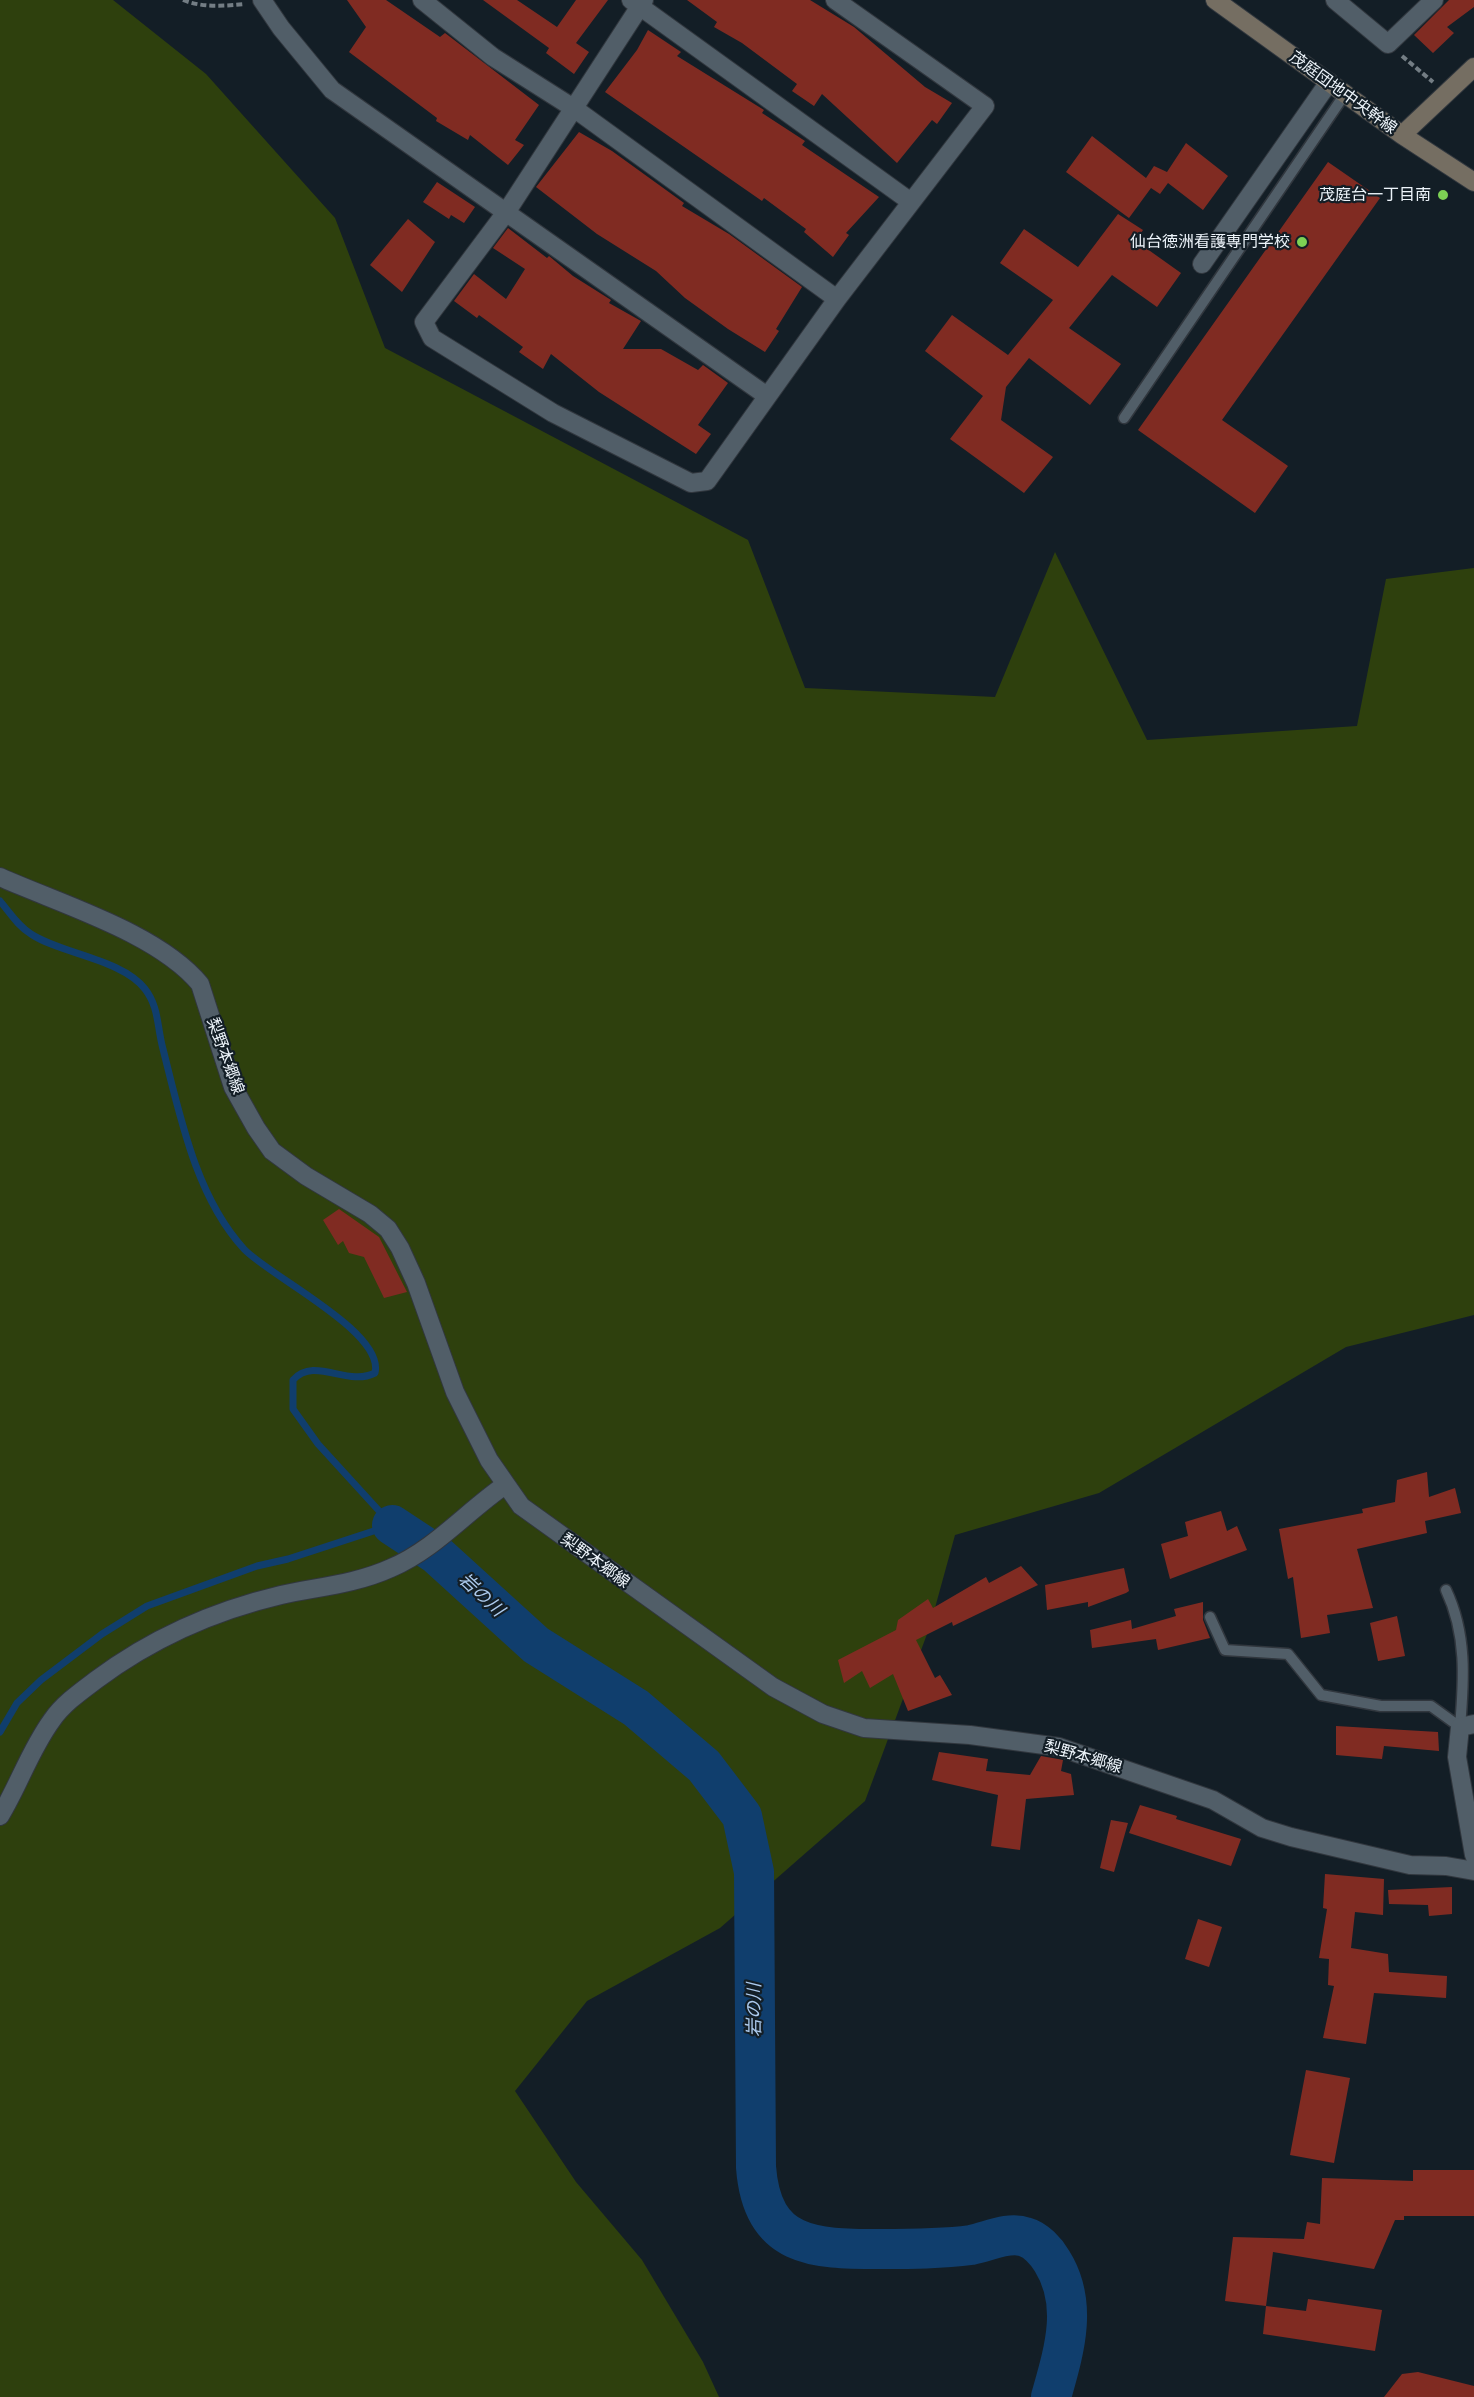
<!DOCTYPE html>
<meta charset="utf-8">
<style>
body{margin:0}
canvas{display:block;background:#131e26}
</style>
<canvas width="1474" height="2397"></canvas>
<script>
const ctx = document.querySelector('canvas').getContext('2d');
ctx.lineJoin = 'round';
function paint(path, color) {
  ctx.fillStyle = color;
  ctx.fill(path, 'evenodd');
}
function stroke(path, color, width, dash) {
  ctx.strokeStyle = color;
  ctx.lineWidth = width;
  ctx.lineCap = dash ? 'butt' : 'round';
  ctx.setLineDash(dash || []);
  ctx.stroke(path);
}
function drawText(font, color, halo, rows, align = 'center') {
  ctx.font = font + ' Montserrat,"Noto Sans JP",sans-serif';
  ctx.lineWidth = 4.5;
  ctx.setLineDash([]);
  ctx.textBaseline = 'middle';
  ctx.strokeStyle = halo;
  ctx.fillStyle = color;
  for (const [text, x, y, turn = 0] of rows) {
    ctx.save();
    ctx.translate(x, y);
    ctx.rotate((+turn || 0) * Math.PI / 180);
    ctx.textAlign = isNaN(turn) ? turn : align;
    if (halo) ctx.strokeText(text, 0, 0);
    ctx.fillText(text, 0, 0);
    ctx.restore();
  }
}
const green = new Path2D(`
 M0,0h113l93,74 129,144 50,130 363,192 57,148 190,9 60,-145 92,188 210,-14 29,-147 88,-11v747l-128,32 -247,146 -144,42 -25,91 -65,175 -145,127 -133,73 -72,90 61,91 66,78 61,102 16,35h-719z`);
const stream = new Path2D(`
 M0,901c10,12 18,25 31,33 30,20 91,25 114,55 14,18 12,38 18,60 17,67 33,148 81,200 25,27 141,83 131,124 -28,14 -60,-17 -82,7v29l25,35 74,81 -104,34 -31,7 -110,40 -45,28 -61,46 -24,23 -17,29`);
const river = new Path2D(`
 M392,1525l44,29 100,91 100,63 68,58 38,50 12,56 2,295c6,81 57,82 124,82 31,0 61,0 91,-4 17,-3 37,-14 54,-8 11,3 21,14 27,24 27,43 12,90 -1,136`);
const building = new Path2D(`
 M347,0h39l54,37 5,-4 94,72 -24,35 9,5 -16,20 -38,-30 -2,5 -32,-19 1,-3 -88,-66 17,-25z
 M483,0h34l40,27 19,-27h32l-32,43 13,9 -15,22 -28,-21 3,-5z
 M687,0h123l44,27 71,60 27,16 -15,21 -5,-4 -35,43 -75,-69 -8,12 -22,-15 5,-7 -55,-41 -28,-16 3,-5z
 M1449,0h25v7l-27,20 7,6 -21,20 -19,-18z
 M648,30l33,22 -4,4 87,54 -2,3 43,28 -3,4 77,52 -33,36 3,2 -16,22 -29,-25 2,-3 -42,-31 -2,3 -157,-109 32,-42z
 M579,132l33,19 72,52 -2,3 47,28 73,53 -26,42 3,2 -14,21 -37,-23 -43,-31 -29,-27 -59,-37 -61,-47z
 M1092,136l54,42 8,-12 13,6 19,-29 42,33 -25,34 -35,-27 -8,11 -9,-6 -22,30 -63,-46z
 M1328,162l52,36 -158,222 66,46 -33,47 -117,-83z
 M437,182l38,25 -11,16 -13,-8 -2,4 -26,-17z
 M1118,214l25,16 -7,11 45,32 -24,34 -45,-32 -43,53 52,36 -31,41 -61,-47 -23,29 -5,33 52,37 -29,36 -74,-54 33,-43 -58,-45 27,-36 56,40 45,-55 -53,-37 24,-34 54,38z
 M408,219l27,23 -33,50 -32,-27z
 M508,228l39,30 2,-2 24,20 38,24 -2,3 32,18 -18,28h38l37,21 5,-5 25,18 -30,42 13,9 -15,20 -97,-62 -48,-38 -8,15 -24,-17 4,-5 -44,-32 -2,3 -23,-17 20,-27 32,25 19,-30 -32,-21z
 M339,1209l40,28 28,55 -23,6 -20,-41 -15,-4 -6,-12 -5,4 -15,-25z
 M1427,1472l2,25 26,-9 6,25 -36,8 2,12 -70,16 16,59 -46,7 3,18 -29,5 -8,-61 -5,2 -9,-50 84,-16 -1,-4 33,-7 2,-22z
 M1221,1511l6,20 10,-5 10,24 -77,29 -9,-35 27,-8 -3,-14z
 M1021,1566l17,19 -85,41 -1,-4 -36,18 19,38 5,-3 12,20 -44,16 -15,-37 -23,14 -8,-17 -18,12 -6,-23 58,-30 2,-10 30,-21 5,9 53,-31 3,6z
 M1124,1568l5,23 -3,2 -38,14v-5l-41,8 -2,-25z
 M1203,1602v18l7,18 -52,12 -2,-11 -64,9 -2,-18 41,-10 1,9 44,-13 -2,-7z
 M1397,1616l8,40 -27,5 -8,-38z
 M1336,1726l102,6 1,19 -55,-5 -2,13 -46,-4z
 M939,1752l49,7 -2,12 44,4 11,-19 17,3 5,1 -2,11 10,3 3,21 -48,4 -6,51 -29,-4 7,-51 -66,-15z
 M1140,1805l37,11 -1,3 65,20 -10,27 -102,-33z
 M1111,1820l17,3 -14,49 -14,-4z
 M1325,1874l59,5 -1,36 -28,-3 -4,36 37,6 1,18 58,4 -1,22 -72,-5 -8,51 -43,-6 11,-52 -6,-1 1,-26 -10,-1 8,-49 -4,-1z
 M1452,1887v27l-23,2 -1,-11 -39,-1 -1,-14z
 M1198,1919l24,8 -13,40 -24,-8z
 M1306,2070l44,8 -16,85 -44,-8z
 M1413,2170h61v46h-70v4h-9l-21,49 -101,-17 -7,54 -41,-5 8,-64 71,2 3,-17 13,2 2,-46 91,3z
 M1308,2299l74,11 -7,41 -112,-17 3,-28 40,5z
 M1418,2372l56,14v11h-90l18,-23z`);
const path = new Path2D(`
 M183,0c20,8 41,6 62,4
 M1402,56l31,26`);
const lane = new Path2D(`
 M1124,418l221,-324
 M1210,1617l15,33 63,4 33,41 60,11h50l29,21c4,-47 7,-93 -14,-137`);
const street = new Path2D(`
 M262,0l19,28 51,62 435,306
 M422,0l71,57 82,52 262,190
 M631,0l280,202
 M644,0l-137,211 -83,111 8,16 121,75 138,70 16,-2 130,-182 148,-193 -150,-106
 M1335,0l53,44 46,-44
 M1202,264l127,-182
 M0,877c60,27 158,56 200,107l33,103 23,41 16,23 34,25 64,38 18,15 12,19 16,35 39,109 34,68 32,46 252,181 50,27 41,14 106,7 89,12 154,53 49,28 29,9 119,28 36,1 28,5
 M1474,1724l-14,3 -3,30 17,98
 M0,1816c19,-31 30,-66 52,-96 11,-16 28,-28 44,-40 55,-41 117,-69 185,-85 36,-8 75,-11 110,-27 44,-19 75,-56 114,-83`);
const secondary = new Path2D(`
 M1215,0l187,135 72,47
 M1402,135l72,-68`);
const markers = [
 [1443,195,6,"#7dd154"],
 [1302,242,6,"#7dd154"]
];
const streetNames = [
 ["茂庭団地中央幹線",1343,93,36],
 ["梨野本郷線",225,1056,70],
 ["梨野本郷線",595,1561,36],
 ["梨野本郷線",1083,1757,16]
];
const poiNames = [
 ["茂庭台一丁目南",1431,195],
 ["仙台徳洲看護専門学校",1290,242]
];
const waterNames = [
 ["岩の川",481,1595,43],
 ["岩の川",755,2010,-90]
];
paint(green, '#2e400d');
stroke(stream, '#103e6d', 7);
stroke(river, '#103e6d', 40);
paint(building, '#802b22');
stroke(lane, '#31373e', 13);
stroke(street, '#31373e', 20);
stroke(secondary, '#31373e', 20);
stroke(path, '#737d84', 4, [6, 3]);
stroke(lane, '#515e68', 10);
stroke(street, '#515e68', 18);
stroke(secondary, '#756e62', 18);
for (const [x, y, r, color] of markers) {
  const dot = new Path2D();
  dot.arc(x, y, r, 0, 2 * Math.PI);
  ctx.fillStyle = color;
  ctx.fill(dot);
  stroke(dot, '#131e26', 2);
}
drawText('16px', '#edf4fa', '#131e26', streetNames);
drawText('16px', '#edf4fa', '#131e26', poiNames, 'right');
drawText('italic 18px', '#accaed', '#131e26', waterNames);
</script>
